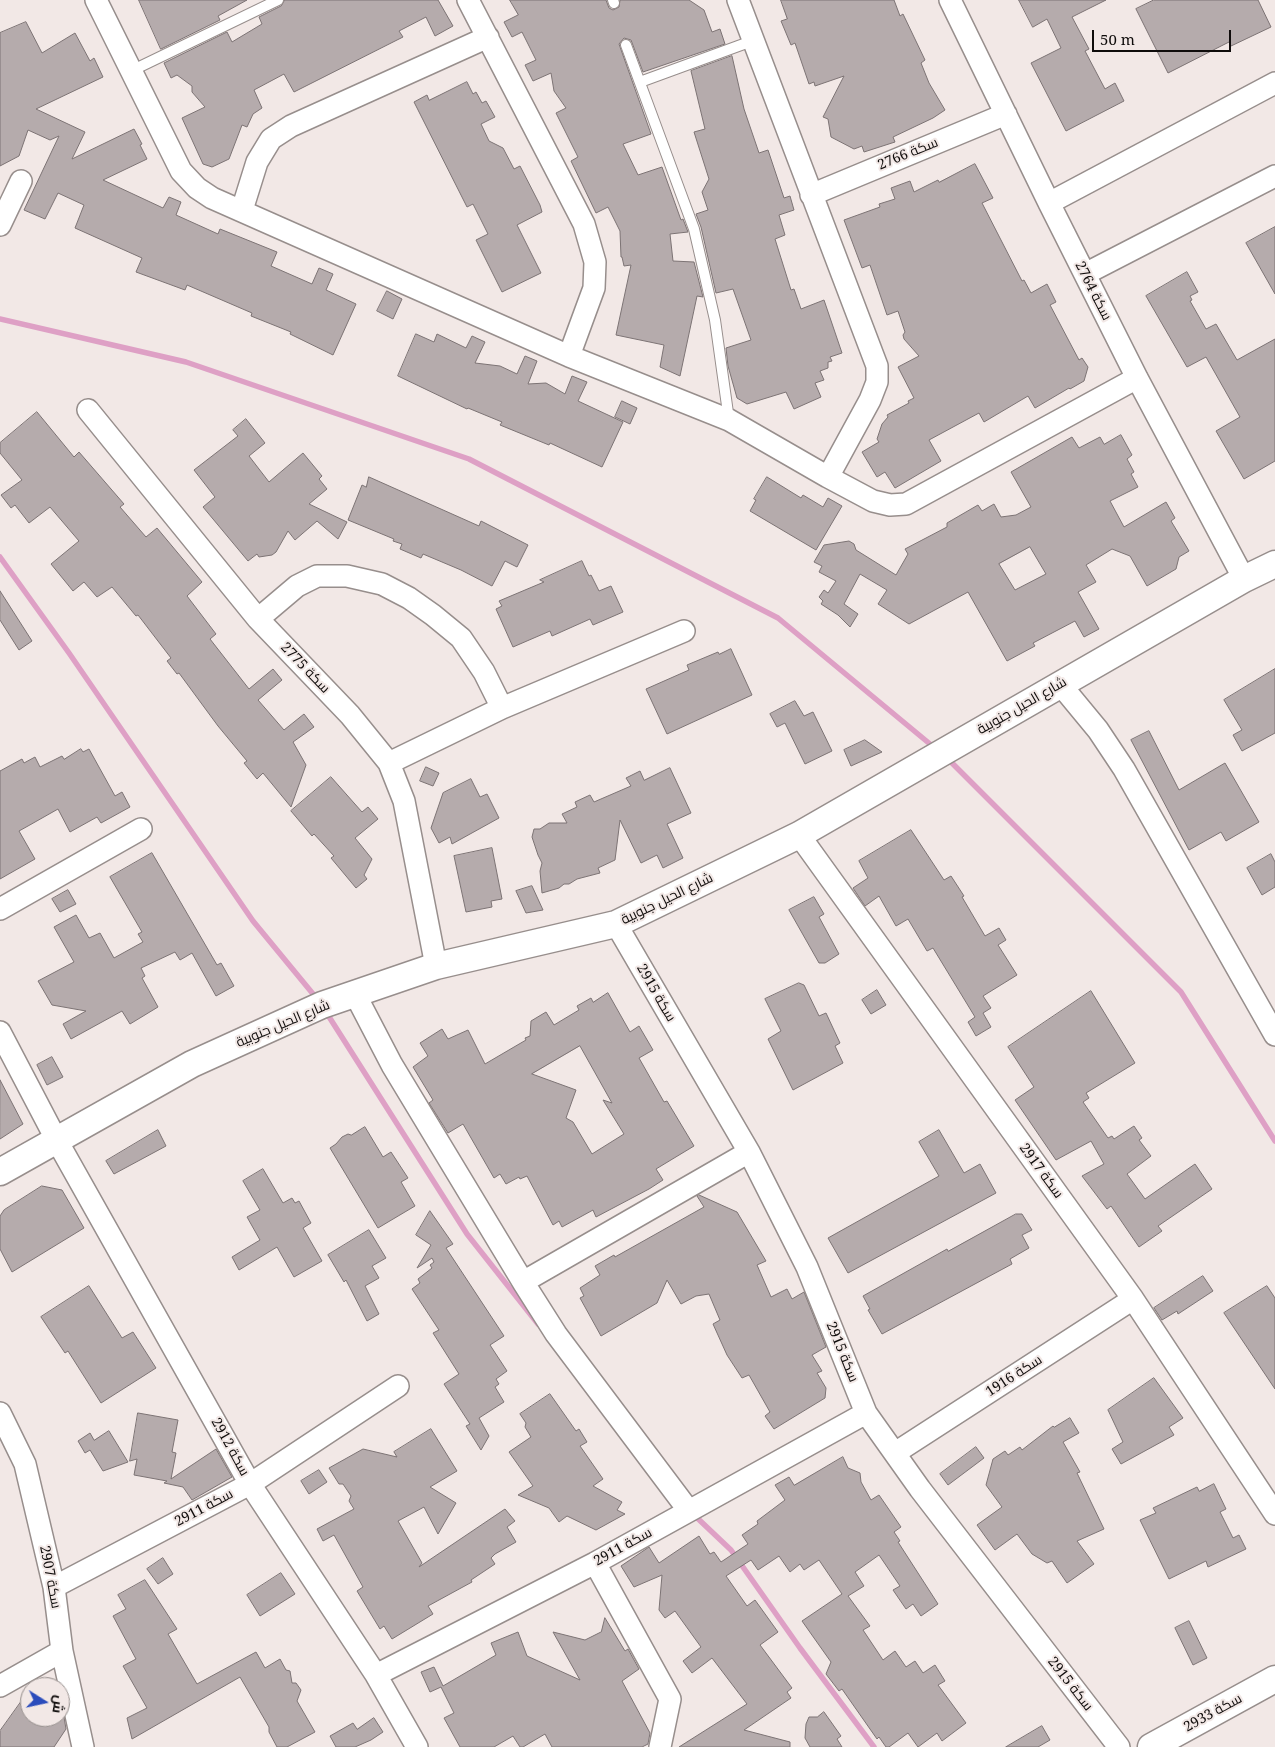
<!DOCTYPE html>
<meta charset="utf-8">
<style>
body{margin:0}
#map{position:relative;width:1275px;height:1747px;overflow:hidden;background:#f2e8e6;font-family:"Noto Serif",Cairo,serif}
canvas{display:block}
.north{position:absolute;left:20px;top:1677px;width:50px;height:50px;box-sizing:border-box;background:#f2e8e6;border:1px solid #97908e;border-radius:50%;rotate:100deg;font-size:14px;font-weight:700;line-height:20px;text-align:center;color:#0f0c0b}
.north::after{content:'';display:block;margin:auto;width:18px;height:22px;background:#2a4cbc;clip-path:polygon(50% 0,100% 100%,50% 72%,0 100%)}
.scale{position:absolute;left:1092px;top:30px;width:139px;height:22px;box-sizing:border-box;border:2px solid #0f0c0b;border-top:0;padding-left:6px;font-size:15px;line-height:18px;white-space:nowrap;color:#0f0c0b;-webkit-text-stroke:4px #f2e8e6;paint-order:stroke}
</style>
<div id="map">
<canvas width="1275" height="1747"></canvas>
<div class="north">ش</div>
<div class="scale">50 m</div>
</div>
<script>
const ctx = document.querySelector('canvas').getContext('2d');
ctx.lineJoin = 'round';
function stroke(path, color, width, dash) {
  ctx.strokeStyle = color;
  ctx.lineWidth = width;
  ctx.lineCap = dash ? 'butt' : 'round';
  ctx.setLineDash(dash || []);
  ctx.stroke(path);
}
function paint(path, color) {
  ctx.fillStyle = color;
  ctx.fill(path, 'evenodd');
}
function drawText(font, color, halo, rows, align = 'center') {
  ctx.font = font + ' "Noto Serif",Cairo,serif';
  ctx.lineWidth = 4;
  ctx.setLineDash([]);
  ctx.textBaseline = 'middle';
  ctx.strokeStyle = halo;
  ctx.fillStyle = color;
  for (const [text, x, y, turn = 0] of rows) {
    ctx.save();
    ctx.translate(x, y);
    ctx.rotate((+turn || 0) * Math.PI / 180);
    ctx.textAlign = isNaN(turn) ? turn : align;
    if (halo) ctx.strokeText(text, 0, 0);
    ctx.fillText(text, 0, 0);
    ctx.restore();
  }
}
const stream = new Path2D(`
 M0,319l186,43 283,97 309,159 158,131
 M0,557l69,96 184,268 65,79
 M947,758l234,234 94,149
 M326,1012l141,222 71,90
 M693,1514l38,36 69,98 74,99`);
const building = new Path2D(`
 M139,0h108l-29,16 2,4 -59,29z
 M285,0h153l15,26 -18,10 -9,-19 -27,14 4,6 -109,55 -10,-18 -30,16 8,18 -9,6 -6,13 -5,-2 -13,34 -17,8 -9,-3 -21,-46 23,-11 -13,-15v-6l-15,-11 -6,3 -7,-15 63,-31 5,10 30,-18 -3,-7 22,-11z
 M510,0h96l3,8 4,2 6,-3 1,-7h69l15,10 8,22 8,-3 5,15 -82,28 -12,-32 -7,-2 -5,6 32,90 -28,10 15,31 24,-8 19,53 2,-1 5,13 -18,2 3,27 21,1 9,35 -6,-1 -17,80 -20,-9 4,-22 -48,-10 15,-70 -7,1 -2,-9h-1l-1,-26 -12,-24 -12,6 -25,-52 7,-4 -22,-44 10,-5 -12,-17 -3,-18 -18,8 -8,-16 11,-5 -14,-28 -10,5 -8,-15 14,-7z
 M781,0h113l6,16 3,-2 22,46 -4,3 8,20 16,27 -12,8 -40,19 2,5 -31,10 -2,-6 -8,3 -23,-12 -3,-18 -5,-2 21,-41 -29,10 -1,-4 -5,2 -14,-41 -4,2 -10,-24 6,-2z
 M1019,0h87l-34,17 17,32 -4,2 20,38 10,-6 9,18 -58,30 -35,-68 30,-15 -14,-29 -14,8z
 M1154,0h104l13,27 -40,19 -2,-4 -61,31 -32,-64z
 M26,22l16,31 33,-20 15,28 4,-3 9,19 -67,32 49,23 -13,27 62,-30 8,15 -2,1 7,14 -44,21 60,28 6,-11 12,5 -5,13 42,19 2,-5 57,23 -6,14 41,18 7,-16 14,6 -7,16 30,14 -23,51 -43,-21 1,-2 -40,-16 1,-3 -65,-28 -2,5 -49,-18 6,-14 -67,-30 9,-23 -26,-12 -13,26 -21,-9 35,-74 -9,4 -22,-10 -9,26 -19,10v-133z
 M732,56l12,53 15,44 9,-3 16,48 6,-2 4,14 -15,5 6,20 -10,4 16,51 3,-1 7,20 23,-9 18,53 -12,4 2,4 -4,1v6l-8,3 4,9 -9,3 6,14 -27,12 -8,-17 -39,12 -10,-6 -9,-32 -2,-18 25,-8 -18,-51 -17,4 -15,-66 -5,-13 12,-4 -6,-18 7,-13 -15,-47 11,-3 -14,-58z
 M467,82l6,12 3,-2 6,11 4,-2 9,16 -14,7 8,17 14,7 11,21 6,-3 20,39 2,7 -25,13 24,48 -39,19 -26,-52 12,-6 -15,-30 -6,3 -53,-105 13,-7 2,5z
 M975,164l18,34 -11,5 40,78 2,-1 7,13 16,-9 9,18 -6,3 29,55 3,-2 6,9 -4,14 -14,8 -1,-1 -34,20 -7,-12 -44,26 -5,-9 -50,27 12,21 -46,27 -10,-16 -8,5 -15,-25 17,-10 -2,-3 5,-15 6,-7 -1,-2 22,-12 -1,-2 6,-3 -16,-31 21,-11 -15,-17 -1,-4 2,-3 -7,-21 -11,4 -17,-50 -8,3 -18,-48 36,-13 -1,-3 16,-5 -4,-11 19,-7 4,11 24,-12 1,2z
 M1275,227v67l-29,-51z
 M1187,272l11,20 -8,4 2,4 -2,1 16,28 10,-5 21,36 38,-21v122l-31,18 -28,-48 24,-14 -34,-60 -19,10 -41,-71z
 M387,291l15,8 -9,20 -16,-8z
 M416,334l18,8 3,-8 29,14 6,-12 13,6 -10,21 25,3 17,8 8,-18 12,5 -9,23 18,-1 19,11 7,-18 15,6 -9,19 45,21 -21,45 -52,-24 -1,2 -49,-20 2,-3 -34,-14 -1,1 -69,-33z
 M622,401l15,7 -7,16 -15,-7z
 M37,412l37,45 5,-5 45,52 -4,3 26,30 11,-9 45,54 -15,14 29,38 -6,5 39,50 24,-20 9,11 -24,20 26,30 20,-16 10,13 -21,15 13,23 -15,42 -28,-34 -6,6 -13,-16 3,-2 -29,-35 -39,-53 -2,1 -10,-13 4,-3 -33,-43 -2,1 -24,-29 -15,10 -13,-15 -11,9 -22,-27 28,-23 -29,-34 -21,16 -14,-18 -4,3 -10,-13 21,-15 -22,-27v-10z
 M246,419l19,24 -16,13 20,26 34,-29 19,23 -3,3 8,10 -18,15 38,18 -9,17 -21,-18 -22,19 -7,-9 -12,21 -4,3 -13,2 -2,-3 -9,7 -45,-54 12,-10 -21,-27 44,-34 -5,-6z
 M1121,435l11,20 -5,4 7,13 -3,2 7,13 -28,14 14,26 42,-25 9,16 -4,3 18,30 -10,6 -3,12 -29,17 -17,-30 -18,-7 -26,16 10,17 -18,10 21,37 -15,8 -9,-16 -42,22 2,3 -28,15 -39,-69 -59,32 -31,-20 9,-14 -27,-16 -16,30 14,10 -8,13 -12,-12 -17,-11 2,-3 -4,-4 5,-7 4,3 8,-12 -17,-9 3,-6 -8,-4 10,-17 25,-4 5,3 2,6 40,25 12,-21 -3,-5 42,-22v-4l31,-18 4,6 12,-7 7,13 15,-2 15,-8 -20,-35 61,-35 7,11 21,-11 4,7zM1030,547l16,27 -31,16 -16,-26z
 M369,477l110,49 2,-5 47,24 -11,22 -12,-6 -13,25 -31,-16 -38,-16 -2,4 -21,-9 2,-5 -9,-3 1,-2 -46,-19 14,-35 4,2z
 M767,477l34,21 2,-3 20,12 5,-9 14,8 -26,44 -66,-39 6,-11 -2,-1z
 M582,561l7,15 2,-1 8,16 12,-5 12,26 -30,13 -3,-6 -38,17 -2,-5 -37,16 -17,-38 6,-3 -3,-5 45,-19 -4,-2z
 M0,591l32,50 -13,9 -19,-30z
 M731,649l21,46 -85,39 -21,-45 43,-19 -2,-5 31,-13 1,2z
 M1275,669v64l-33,18 -9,-16 9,-5 -18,-30z
 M795,701l9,15 9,-4 19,39 -27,13 -20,-41 -8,4 -7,-13z
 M1149,731l30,59 46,-27 34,59 -33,19 -5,-9 -32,18 -58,-110z
 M865,740l17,12 -31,14 -7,-16z
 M81,749l2,3 6,-3 26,47 7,-4 8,15 -29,16 -4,-6 -27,15 -12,-23 -30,17 -9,5 16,28 -35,20v-108l22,-12 2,4 11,-6 5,10 22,-11 2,3z
 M426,767l13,6 -6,13 -13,-5z
 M670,768l21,45 -24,11 16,34 -20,10 -6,-13 -16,8 -21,-43 -5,40 -17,8 2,5 -23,6 -8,5h-5l-5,4 -17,5 -2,-22 2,-8 -4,-8 -6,-18 2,-8h6l9,-6h18l-5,-9 15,-7 -2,-5 15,-7 4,7 37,-16 -5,-8 14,-7 4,9z
 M331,777l31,35 6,-5 10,12 -23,19 17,21 -8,16 3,4 -11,9 -25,-30 3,-2 -20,-22 -2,2 -21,-25z
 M471,779l9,18 7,-3 12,24 -47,26 -2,-7 -11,6 -8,-15 12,-35z
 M911,830l33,50 7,-4 13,20 -2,1 23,39 14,-8 7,12 -8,5 19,30 -34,21 8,12 -8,5 8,14 -15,9 -8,-14 7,-5 -42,-69 -6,3 -19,-32 -12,7 -17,-30 -14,10 -12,-18 15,-10 -9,-17z
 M492,848l10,51 -11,2 1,6 -26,5 -12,-56z
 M152,853l65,112 4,-2 13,23 -18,10 -24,-43 -12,7 -5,-8 -34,16 4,8 -3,2 16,29 -28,17 -8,-13 -51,28 -8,-15 23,-13 -34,-6 -14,-24 36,-19 -20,-35 22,-12 13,23 11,-5 14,25 29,-16 -5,-8 4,-2 -32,-55z
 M1271,854l4,8v25l-13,8 -15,-27z
 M532,886l11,24 -17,3 -10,-22z
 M68,890l8,14 -16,8 -8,-13z
 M814,897l10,17 -5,3 20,37 -14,9h-6l-30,-53z
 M799,983l5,2 15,31 7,-3 14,30 -5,3 8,17 -50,27 -25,-51 13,-8 -16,-32z
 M877,990l9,15 -15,9 -9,-14z
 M1091,991l44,72 -49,30 3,5 -6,4 25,36 4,-2 2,3 20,-13 8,12 -3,2 12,16 -24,18 18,25 50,-35 17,25 -54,37 4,5 -23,16 -28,-41 -4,3 -25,-33 22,-12 -13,-23 -35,19 -41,-60 19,-13 -26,-40z
 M608,993l22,39 9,-6 14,24 -14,8 25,44 3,-1 27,45 -38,23 7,11 -14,9 -53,28 -3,-7 -31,17 -3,-6 -6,4 -26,-49 -7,3 -1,-2 -13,7 -6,-10 -6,4 -31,-54 -15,9 -19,-30 4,-3 -20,-33 15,-11 -8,-13 22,-14 6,10 20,-9 17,34 41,-24 -1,-2 5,-2 1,-15 15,-9 8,13 25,-15 -2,-4 14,-8 2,4zM580,1046l32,57 -9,-3 21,34 -32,20 -19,-32 -7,-4 10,-28 -44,-16z
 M52,1057l11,20 -16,8 -10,-20z
 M0,1080l23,44 -23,15z
 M365,1127l18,30 8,-5 17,26 -7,4 14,24 -37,22 -48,-80 6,-4 6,-7 6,-3 3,1z
 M158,1130l8,16 -52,28 -8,-13z
 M939,1130l25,43 16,-9 16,29 -148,80 -20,-35 111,-62 -20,-34z
 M263,1169l20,34 9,-5 3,5 4,-2 12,22 -8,5 19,33 -28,16 -17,-30 -38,23 -7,-13 28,-17 -13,-23 13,-7 -17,-29z
 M42,1186l20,4 22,38 -72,44 -12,-23v-33l4,-6z
 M699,1195l38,17 29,49 -9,4 14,32 16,-8 5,10 12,-7 22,55 -14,8 10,16 -5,2 9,15 -1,10 -51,31 -9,-13 5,-4 -21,-37 -7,3 -15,-23 -14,-31 7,-4 -11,-26 -13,2 -15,8 -14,-24 -10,23 -56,33 -21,-38 4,-2 -4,-8 20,-13 -5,-9 19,-11 1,2 89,-50 -7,-11z
 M430,1211l23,33 -7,4 58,88 -14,9 17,26 -11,8 3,5 -4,3 9,15 -25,16 10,18 -8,14 -15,-24 4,-2 -26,-40 15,-10 -26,-41 6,-3 -27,-41 8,-6 -2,-4 14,-11 -2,-3 4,-3 -2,-4 -15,10 14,-23 -15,-10z
 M1016,1214h6l10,16 -10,5 7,13 -19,11 2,5 -130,70 -14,-24 2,-1 -7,-13 84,-47 1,2z
 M369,1230l17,28 -14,8 7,12 -14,8 14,28 -12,7 -21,-41 -2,2 -16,-27z
 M1203,1276l10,15 -35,23 -1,-3 -15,9 -8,-12z
 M89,1286l33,52 11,-6 23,36 -55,35 -33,-52 -3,2 -24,-36z
 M1267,1286l8,12v91l-51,-76z
 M1154,1378l29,40 -14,9 5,8 -53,29 -9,-15 11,-7 -15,-32z
 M550,1394l26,37 3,-2 8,13 -7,4 23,33 -10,7 29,16 -5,8 8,4 -29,16 -29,-14 -8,6 -10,-14 -31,-13 15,-9 -24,-34 22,-15 -6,-10 1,-4 -6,-9z
 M138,1413l40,7 -6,32 4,1 -5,26 45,-30 16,28 -40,23 -9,-13 -19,-4 3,-2 -33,-6 3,-16 -7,2z
 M1070,1418l9,15 -16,9 17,30 -3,1 27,56 -27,12 17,23 -27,19 -15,-22 -5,2 -15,-9 -15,-20 -22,16 -18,-25 25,-18 -16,-22 7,-26 12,-8 3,4 12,-8 2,3 31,-24 1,1z
 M431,1429l26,42 -27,16 26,16 -18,31 -14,-27 -26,14 24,42 -3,4 86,-58 10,12 -8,6 9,15 -21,12 -4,4 4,6 -24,16 1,2 -44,24 5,8 -41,25 -8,-13 -4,3 -23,-38 6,-4 -29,-52 -11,6 -6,-12 37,-20 -5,-8 2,-5 -8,-12h-4l-10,-16 34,-19 34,8 -3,-5z
 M109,1431l19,31 -25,9 -13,-21 -5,3 -7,-12 12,-8 4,7z
 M976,1447l8,11 -36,27 -8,-11z
 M843,1457l5,11 12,5 1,9 10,18 8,-5 22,32 -7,5 6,9 -2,1 40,62 -17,12 -8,-12 -7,5 -13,-19 7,-4 -21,-31 -24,17 9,14 -16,10 22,30 -7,4 20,30 12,-9 11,16 9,-6 8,12 12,-8 10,16 -7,4 28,38 -24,18 -5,-8 -19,14 -10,-14 -19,14h-3l-7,-10 -2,2 -35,-50 -3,2 -13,-17 5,-12 -29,-41 40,-27 -23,-34 -15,10 -4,-6 -10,8 -11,-16 -21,14 -7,-10 -25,16 21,30 8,-6 23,32 -18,13 32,43 -5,4 4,6 -47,32 46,12v5h-111l68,-43 -35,-46 -20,15 -9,-12 18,-14 -26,-36 -10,7 -6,-8 3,-35 -28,12 -13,-21 28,-19 10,16 40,-27 11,18 4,-2 7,10 27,-18 -6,-9 16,-11 -1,-3 28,-21 -10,-15 14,-8 5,8z
 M319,1470l8,12 -18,12 -8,-13z
 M1214,1484l12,25 -6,3 13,26 6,-3 7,14 -38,18 -2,-6 -37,18 -29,-59 16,-7 -3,-5 44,-21 2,4z
 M163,1558l10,16 -15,10 -11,-15z
 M281,1573l14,21 -35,22 -13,-21z
 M145,1580l32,49 -9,5 29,50 59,-32 9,16 15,-9 6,11 4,1 2,12h4l5,7 -4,11 18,31 -28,15h-10l-8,-15v-5l-29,-50 -108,62 -5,-21 20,-10 -24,-42 13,-7 -23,-43 13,-7 -8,-14z
 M605,1618l20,33 3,-2 11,20 -17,12 28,52 -2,11 -6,3h-90l-7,-13 -22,13h-3l-7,-11 -19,11h-34l-16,-29 10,-5 -13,-26 -11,5 -9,-20 13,-5 9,19 53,-31 -5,-12 27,-11 9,24 53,24 -27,-48 32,8 16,-8z
 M1189,1621l18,37 -14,7 -18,-37z
 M21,1702l9,8v7h34l2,12 -12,18h-54v-16z
 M824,1712l17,24 -4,3 5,8h-32l-5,-9 1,-14 3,-7h8z
 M374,1718l9,14 -12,8 -16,7h-19l-6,-11 23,-13 4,6z
 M1042,1726l8,14 -12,7h-32z`);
const service = new Path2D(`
 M613,0l1,3
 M626,45l68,184 21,91 14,100
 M131,71l147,-71
 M640,82l112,-41`);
const minor = new Path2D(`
 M96,0l85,171 16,17 15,10 357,158 160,64 99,57 45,24 17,4 16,-1 231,-126
 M468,0l116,224 11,38 -1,26 -25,68
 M738,0l139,366v16l-7,18 -42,77
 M950,0l99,203 88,175 107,201
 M811,195l195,-81
 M1049,203l226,-120
 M242,210l15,-48 14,-23 20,-13 197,-89
 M0,225l21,-44
 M1085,274l190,-98
 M88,410l170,209 92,96 39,48 15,38 32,165
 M258,619l39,-33 20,-10h30l35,8 27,14 24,17 28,23 23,34 18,36
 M1060,684l38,46 26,39 151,266
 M389,763l113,-55 182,-77
 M799,835l334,464 142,215
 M0,909l141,-80
 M616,924l133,228 58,115 59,146 54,76 199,258
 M355,994l37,71 131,217 226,-130
 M0,1032l56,107 194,345 126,191 41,72
 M523,1282l33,52 133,177
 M0,1413l25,51 29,123 8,64 21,96
 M895,1453l238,-154
 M595,1563l75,136 -10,48
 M54,1587l196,-103 148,-98
 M376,1675l219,-112 271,-150
 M0,1686l62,-35`);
const tertiary = new Path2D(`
 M0,1172l192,-108 130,-59 114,-39 180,-42 183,-89 445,-256 31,-15
 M1151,1747l124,-68`);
const streetNames = [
 ["سكة 2766",908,154,-22],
 ["سكة 2764",1093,291,63],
 ["سكة 2775",305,668,46],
 ["شارع الحيل جنوبية",1022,706,-30],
 ["شارع الحيل جنوبية",667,899,-26],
 ["سكة 2915",656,993,60],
 ["شارع الحيل جنوبية",283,1024,-23],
 ["سكة 2917",1041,1171,54],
 ["سكة 2915",842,1352,68],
 ["سكة 1916",1014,1376,-33],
 ["سكة 2912",230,1447,61],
 ["سكة 2911",204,1508,-28],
 ["سكة 2911",623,1547,-29],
 ["سكة 2907",50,1577,79],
 ["سكة 2915",1070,1684,52],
 ["سكة 2933",1213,1713,-29]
];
stroke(stream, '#dea0c5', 5.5);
paint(building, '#b5abac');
stroke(building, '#7c7374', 1);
stroke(service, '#978e8c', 12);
stroke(minor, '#978e8c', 24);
stroke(tertiary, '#978e8c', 29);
stroke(service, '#fff', 10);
stroke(minor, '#fff', 21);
stroke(tertiary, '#fff', 26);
drawText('14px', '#0f0c0b', '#f2e8e6', streetNames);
</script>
